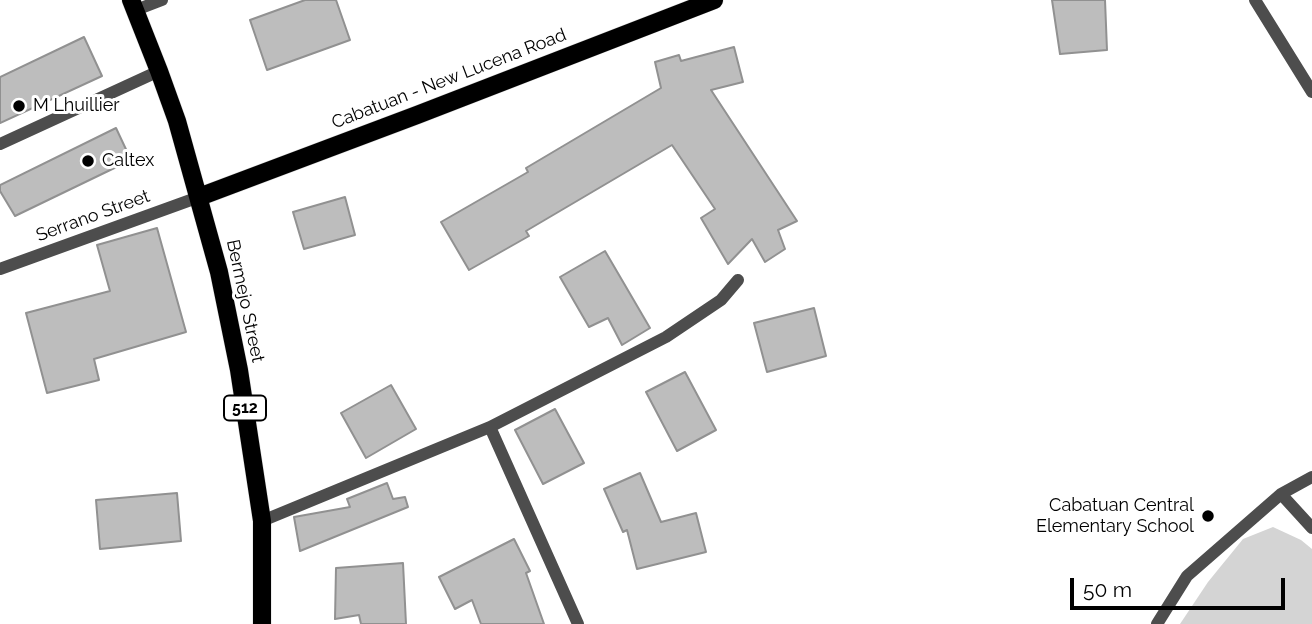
<!DOCTYPE html>
<style>
body{margin:0}
#map{position:relative;width:1312px;height:624px;overflow:hidden;background:#fff;font-family:Raleway,sans-serif}
canvas{display:block}
.scale{position:absolute;left:1070px;top:578px;width:215px;height:32px;box-sizing:border-box;border:4px solid #000;border-top:0;padding-left:9px;font-size:21px;line-height:24px;white-space:nowrap;color:#000;-webkit-text-stroke:5px #fff;paint-order:stroke}
</style>
<div id="map">
<canvas width="1312" height="624"></canvas>
<div class="scale">50 m</div>
</div>
<script>
const ctx = document.querySelector('canvas').getContext('2d');
ctx.lineJoin = 'round';
function paint(path, color) {
  ctx.fillStyle = color;
  ctx.fill(path, 'evenodd');
}
function stroke(path, color, width, dash) {
  ctx.strokeStyle = color;
  ctx.lineWidth = width;
  ctx.lineCap = dash ? 'butt' : 'round';
  ctx.setLineDash(dash || []);
  ctx.stroke(path);
}
function drawText(font, color, halo, rows, align = 'center') {
  ctx.font = font + ' Raleway,sans-serif';
  ctx.lineWidth = 6;
  ctx.setLineDash([]);
  ctx.textBaseline = 'middle';
  ctx.strokeStyle = halo;
  ctx.fillStyle = color;
  for (const [text, x, y, turn = 0] of rows) {
    ctx.save();
    ctx.translate(x, y);
    ctx.rotate((+turn || 0) * Math.PI / 180);
    ctx.textAlign = isNaN(turn) ? turn : align;
    if (halo) ctx.strokeText(text, 0, 0);
    ctx.fillText(text, 0, 0);
    ctx.restore();
  }
}
const green = new Path2D(`
 M1273,527l28,13 11,9v75h-132l28,-42 35,-43z`);
const building = new Path2D(`
 M305,0h31l14,40 -83,30 -17,-50z
 M1052,0h53l2,50 -47,4z
 M84,37l18,39 -102,47v-46z
 M734,47l9,35 -32,8 86,131 -19,9 7,19 -20,13 -13,-23 -24,25 -27,-46 14,-9 -43,-64 -146,86 3,5 -60,34 -28,-48 87,-50 -2,-4 135,-80 -6,-26 24,-7 2,6z
 M116,128l15,32 -116,56 -15,-25v-6z
 M345,197l10,38 -51,14 -11,-37z
 M157,228l29,104 -92,27 5,21 -52,13 -21,-80 84,-22 -13,-46z
 M605,251l45,77 -28,17 -14,-27 -19,9 -29,-50z
 M814,308l12,48 -59,16 -13,-49z
 M685,372l31,58 -39,21 -31,-59z
 M391,385l25,44 -50,29 -25,-45z
 M555,409l29,54 -41,21 -28,-54z
 M640,473l21,49 35,-9 10,39 -69,17 -10,-39 -4,2 -19,-43z
 M387,483l6,16 12,-2 3,10 -108,44 -6,-34 56,-10 -3,-8z
 M177,493l4,48 -81,8 -4,-49z
 M514,539l16,32 -4,2 18,51h-63l-9,-24 -17,9 -16,-32z
 M403,563l3,61h-45l-2,-9 -24,4 1,-51z`);
const minor = new Path2D(`
 M1255,0l57,92
 M136,10l26,-10
 M0,144l159,-73
 M0,269l199,-72
 M490,427l88,197
 M1281,494l31,34
 M262,521l228,-94 176,-90 55,-37 17,-20
 M1157,624l30,-48 94,-82 31,-17`);
const major = new Path2D(`
 M131,0l28,71 18,50 42,151 20,98 23,151v103
 M199,197l218,-82 297,-115`);
const markers = [
 [19,106,7,"#000"],
 [88,161,7,"#000"],
 [1208,516,7,"#000"]
];
const shields = [
 [245,408,42]
];
const shieldNames = [
 ["512",245,408]
];
const streetNames = [
 ["Cabatuan - New Lucena Road",449,79,-21],
 ["Serrano Street",93,216,-20],
 ["Bermejo Street",245,301,78]
];
const poiNames = [
 ["M Lhuillier",33,106],
 ["Caltex",102,161],
 ["Cabatuan Central",1194,506,"right"],
 ["Elementary School",1194,527,"right"]
];
paint(green, '#d4d4d4');
paint(building, '#bdbdbd');
stroke(building, '#919191', 2);
stroke(major, '#dbdbdb', 19);
stroke(minor, '#4d4d4d', 12);
stroke(major, '#000', 18);
for (const [x, y, r, color] of markers) {
  const dot = new Path2D();
  dot.arc(x, y, r, 0, 2 * Math.PI);
  ctx.fillStyle = color;
  ctx.fill(dot);
  stroke(dot, '#fff', 2.5);
}
for (const [x, y, w] of shields) {
  const box = new Path2D();
  box.roundRect(x - w / 2, y - 12.5, w, 25, 5);
  ctx.fillStyle = '#fff';
  ctx.fill(box);
  stroke(box, '#000', 2);
}
drawText('bold 16px', '#000', null, shieldNames);
drawText('18px', '#000', '#fff', streetNames);
drawText('18px', '#000', '#fff', poiNames, 'left');
</script>
